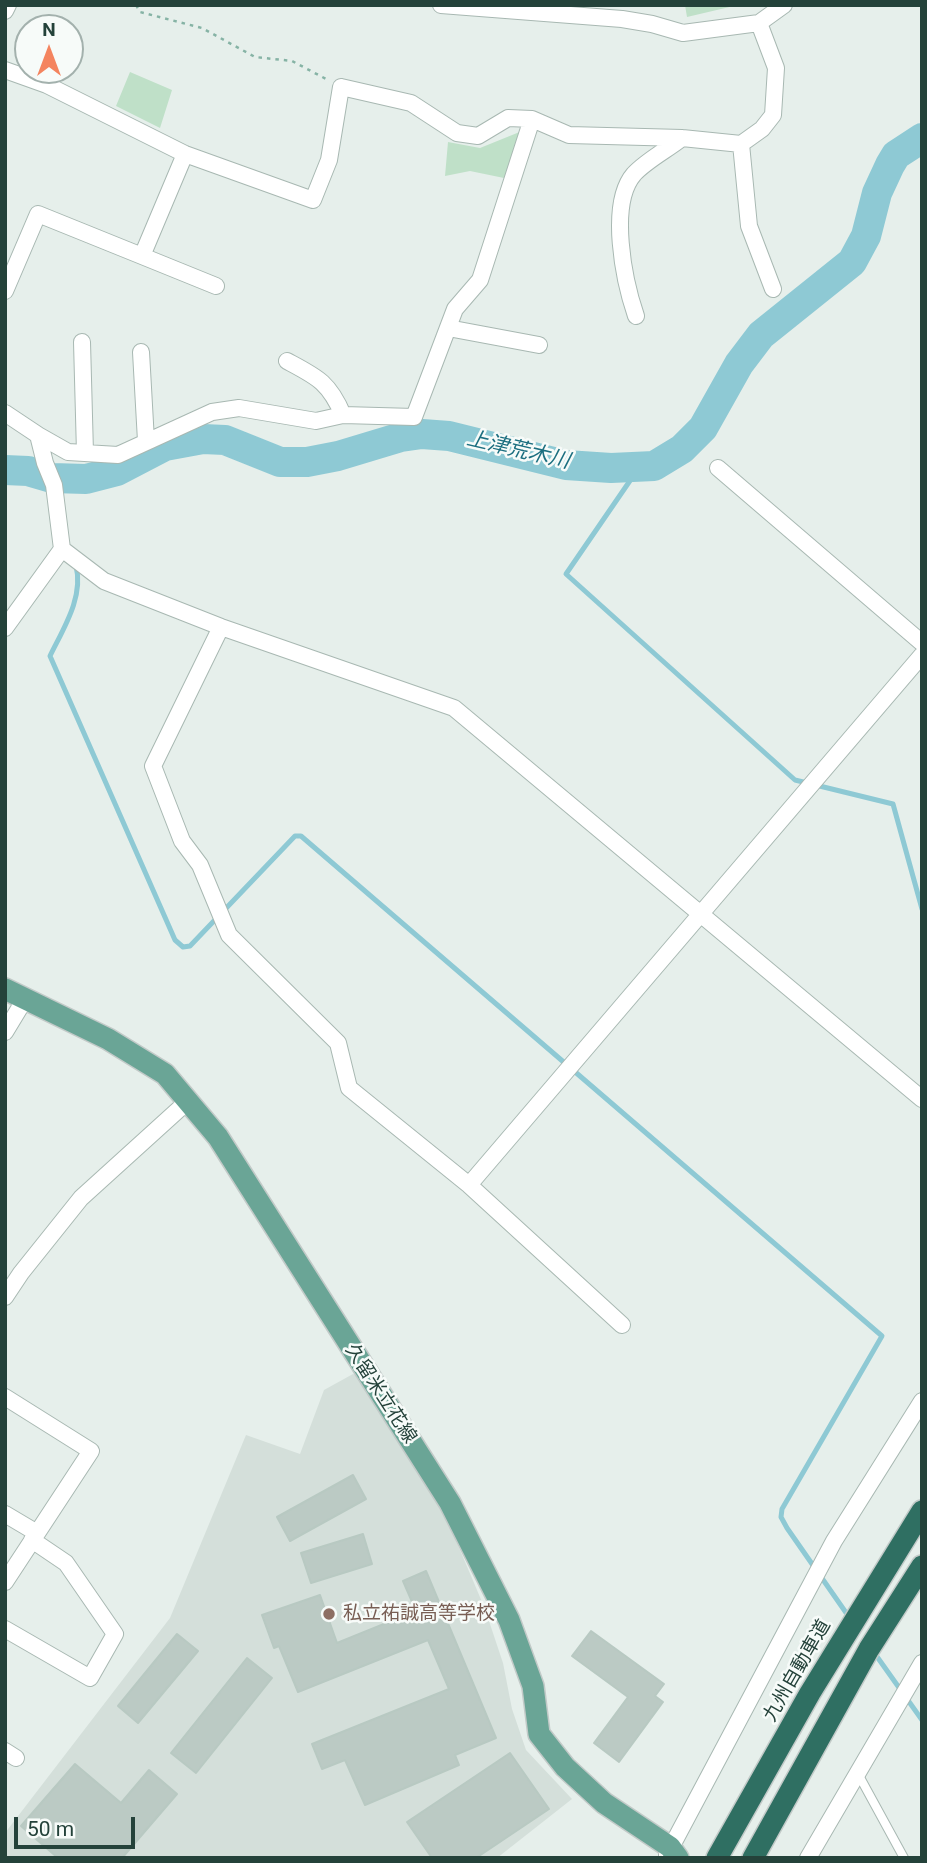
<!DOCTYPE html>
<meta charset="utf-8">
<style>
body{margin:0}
#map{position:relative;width:927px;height:1863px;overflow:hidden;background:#e6efeb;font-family:Roboto,sans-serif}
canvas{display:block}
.frame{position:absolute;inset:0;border:7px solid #24423a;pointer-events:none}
.north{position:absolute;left:14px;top:14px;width:70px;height:70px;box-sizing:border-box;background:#f7fbf9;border:2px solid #a3b1ad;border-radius:50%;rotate:0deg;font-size:19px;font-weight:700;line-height:28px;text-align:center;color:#24423a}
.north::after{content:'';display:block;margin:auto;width:24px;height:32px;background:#f4845f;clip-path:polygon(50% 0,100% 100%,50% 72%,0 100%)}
.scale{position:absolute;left:14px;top:1817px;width:121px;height:32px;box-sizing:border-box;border:4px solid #24423a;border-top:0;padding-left:9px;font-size:21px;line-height:24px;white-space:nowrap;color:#24423a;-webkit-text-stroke:5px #f7fbf9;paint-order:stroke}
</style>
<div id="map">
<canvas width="927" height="1863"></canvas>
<div class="frame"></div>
<div class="north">N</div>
<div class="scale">50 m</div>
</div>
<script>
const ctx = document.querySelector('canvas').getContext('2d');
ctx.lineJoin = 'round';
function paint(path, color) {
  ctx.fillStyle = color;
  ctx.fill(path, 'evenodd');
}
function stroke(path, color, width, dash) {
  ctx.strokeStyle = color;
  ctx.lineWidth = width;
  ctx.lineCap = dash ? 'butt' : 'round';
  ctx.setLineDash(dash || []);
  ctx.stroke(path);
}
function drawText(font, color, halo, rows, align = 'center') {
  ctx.font = font + ' Roboto,"Noto Sans JP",sans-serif';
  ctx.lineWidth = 5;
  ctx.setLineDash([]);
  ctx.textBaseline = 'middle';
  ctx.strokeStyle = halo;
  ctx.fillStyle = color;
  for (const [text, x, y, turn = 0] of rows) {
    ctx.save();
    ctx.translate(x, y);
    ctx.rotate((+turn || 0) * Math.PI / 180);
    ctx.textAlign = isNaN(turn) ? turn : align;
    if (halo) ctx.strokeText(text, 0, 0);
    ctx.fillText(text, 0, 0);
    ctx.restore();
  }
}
const built = new Path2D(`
 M353,1374l9,3 82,135 41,97 18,54 9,46 14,41 46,49 -75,59h-492v-25l165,-215 76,-183 54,19 24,-64z`);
const green = new Path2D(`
 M685,5h53l-51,12z
 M130,72l42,18 -12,38 -44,-22z
 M522,131l-18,47 -34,-7 -25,5 3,-34 32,6z`);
const stream = new Path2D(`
 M638,469l-72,105 229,206 98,24 29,105
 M76,566c8,31 -13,63 -26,90l125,284 8,7 7,-1 105,-110h6l581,500 -100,173 -1,8 6,11 62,89
 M873,1651l49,69`);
const river = new Path2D(`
 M5,470l23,1 24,7 34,1 31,-8 48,-25 38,-7 22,1 55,22h27l31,-6 63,-19 21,-3 27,2 117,29 45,3 43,-2 28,-17 21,-21 36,-64 22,-29 91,-73 14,-26 11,-43 13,-28 6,-10 26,-17`);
const building = new Path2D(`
 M353,1475l13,24 -76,42 -13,-24z
 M363,1534l9,30 -61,19 -10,-30z
 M426,1571l70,167 -41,17 4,10 -94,40 -20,-45 -23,9 -10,-25 137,-55 -21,-49 -130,52 -19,-46 -5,2 -12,-33 58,-20 17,48 79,-32 -13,-30z
 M591,1631l73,53 -9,12 8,6 -44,60 -25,-19 34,-46 -56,-41z
 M177,1634l21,17 -60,72 -20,-17z
 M247,1658l25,20 -76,95 -25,-20z
 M510,1753l39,56 -73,49h-44l-25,-36z
 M75,1764l46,39 28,-33 28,24 -55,64h-64l-37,-32z`);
const path = new Path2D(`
 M136,5l4,7 62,16 53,29 37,4 36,19`);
const service = new Path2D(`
 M857,1772l47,86`);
const minor = new Path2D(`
 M441,5l181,14 30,5 31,9 76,-10 25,-18
 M5,11l3,-6
 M5,70l42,15 138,69 128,46 16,-40 12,-73 70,16 46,30 21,3 30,-18 24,1 37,16 113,3 59,6 21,-15 11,-14 3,-47 -17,-45
 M741,144l8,82 24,63
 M142,256l74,30
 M5,291l33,-77 104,42 43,-102
 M636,316c-12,-35 -28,-112 -2,-142 13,-14 33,-24 48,-36
 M448,328l91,17
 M82,342l3,111
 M141,352l5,89
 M287,361c30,16 42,21 56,54l71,2 41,-108 25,-29 52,-161
 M5,413l33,22 7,28 9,22 8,64 -57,79
 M38,435l30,17 50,3 94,-43 27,-4 77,13 27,-6
 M718,468l204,175
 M62,549l42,32 117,46 233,81 468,391
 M221,627l-68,139 29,75 18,24 29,70 109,108 11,45 120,97 153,140
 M5,1032l20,-33
 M469,1185l453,-530
 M5,1297l16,-24 60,-75 107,-97
 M5,1397l86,54 -86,131
 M5,1514l32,19
 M5,1629l85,49 25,-44 -49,-71 -34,-23
 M5,1751l11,7
 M667,1855l167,-314 88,-140
 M808,1858l114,-195`);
const primary = new Path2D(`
 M5,989l103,50 57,35 53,63 232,366 59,117 24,66 6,48 26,33 39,36 66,44 8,11`);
const motorway = new Path2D(`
 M717,1858l93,-165 112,-182
 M753,1858l116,-209 53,-83`);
const markers = [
 [329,1614,7,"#8d6e63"]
];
const streetNames = [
 ["久留米立花線",380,1394,57],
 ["九州自動車道",798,1671,-60]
];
const educationNames = [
 ["私立祐誠高等学校",343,1614]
];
const waterNames = [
 ["上津荒木川",518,451,13]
];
paint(built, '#d4dfda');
paint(green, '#bfe0c8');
stroke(stream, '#8ec9d4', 5);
stroke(river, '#8ec9d4', 30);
paint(building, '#bbcac4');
stroke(building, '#b8c9c2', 2);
stroke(service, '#a8b8b2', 10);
stroke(minor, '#a8b8b2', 18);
stroke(primary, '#c2cac8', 24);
stroke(motorway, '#c2cac8', 24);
stroke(path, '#86b3a5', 2.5, [3.5, 5]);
stroke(service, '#fff', 8);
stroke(minor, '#fff', 16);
stroke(primary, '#6aa596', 21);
stroke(motorway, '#2f6f62', 21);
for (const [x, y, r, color] of markers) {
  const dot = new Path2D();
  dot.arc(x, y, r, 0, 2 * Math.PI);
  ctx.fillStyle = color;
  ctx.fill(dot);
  stroke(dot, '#f7fbf9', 2.5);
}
drawText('19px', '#24423a', '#f7fbf9', streetNames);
drawText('19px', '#785e54', '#f7fbf9', educationNames, 'left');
drawText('italic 21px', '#1c6f80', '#f7fbf9', waterNames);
</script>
